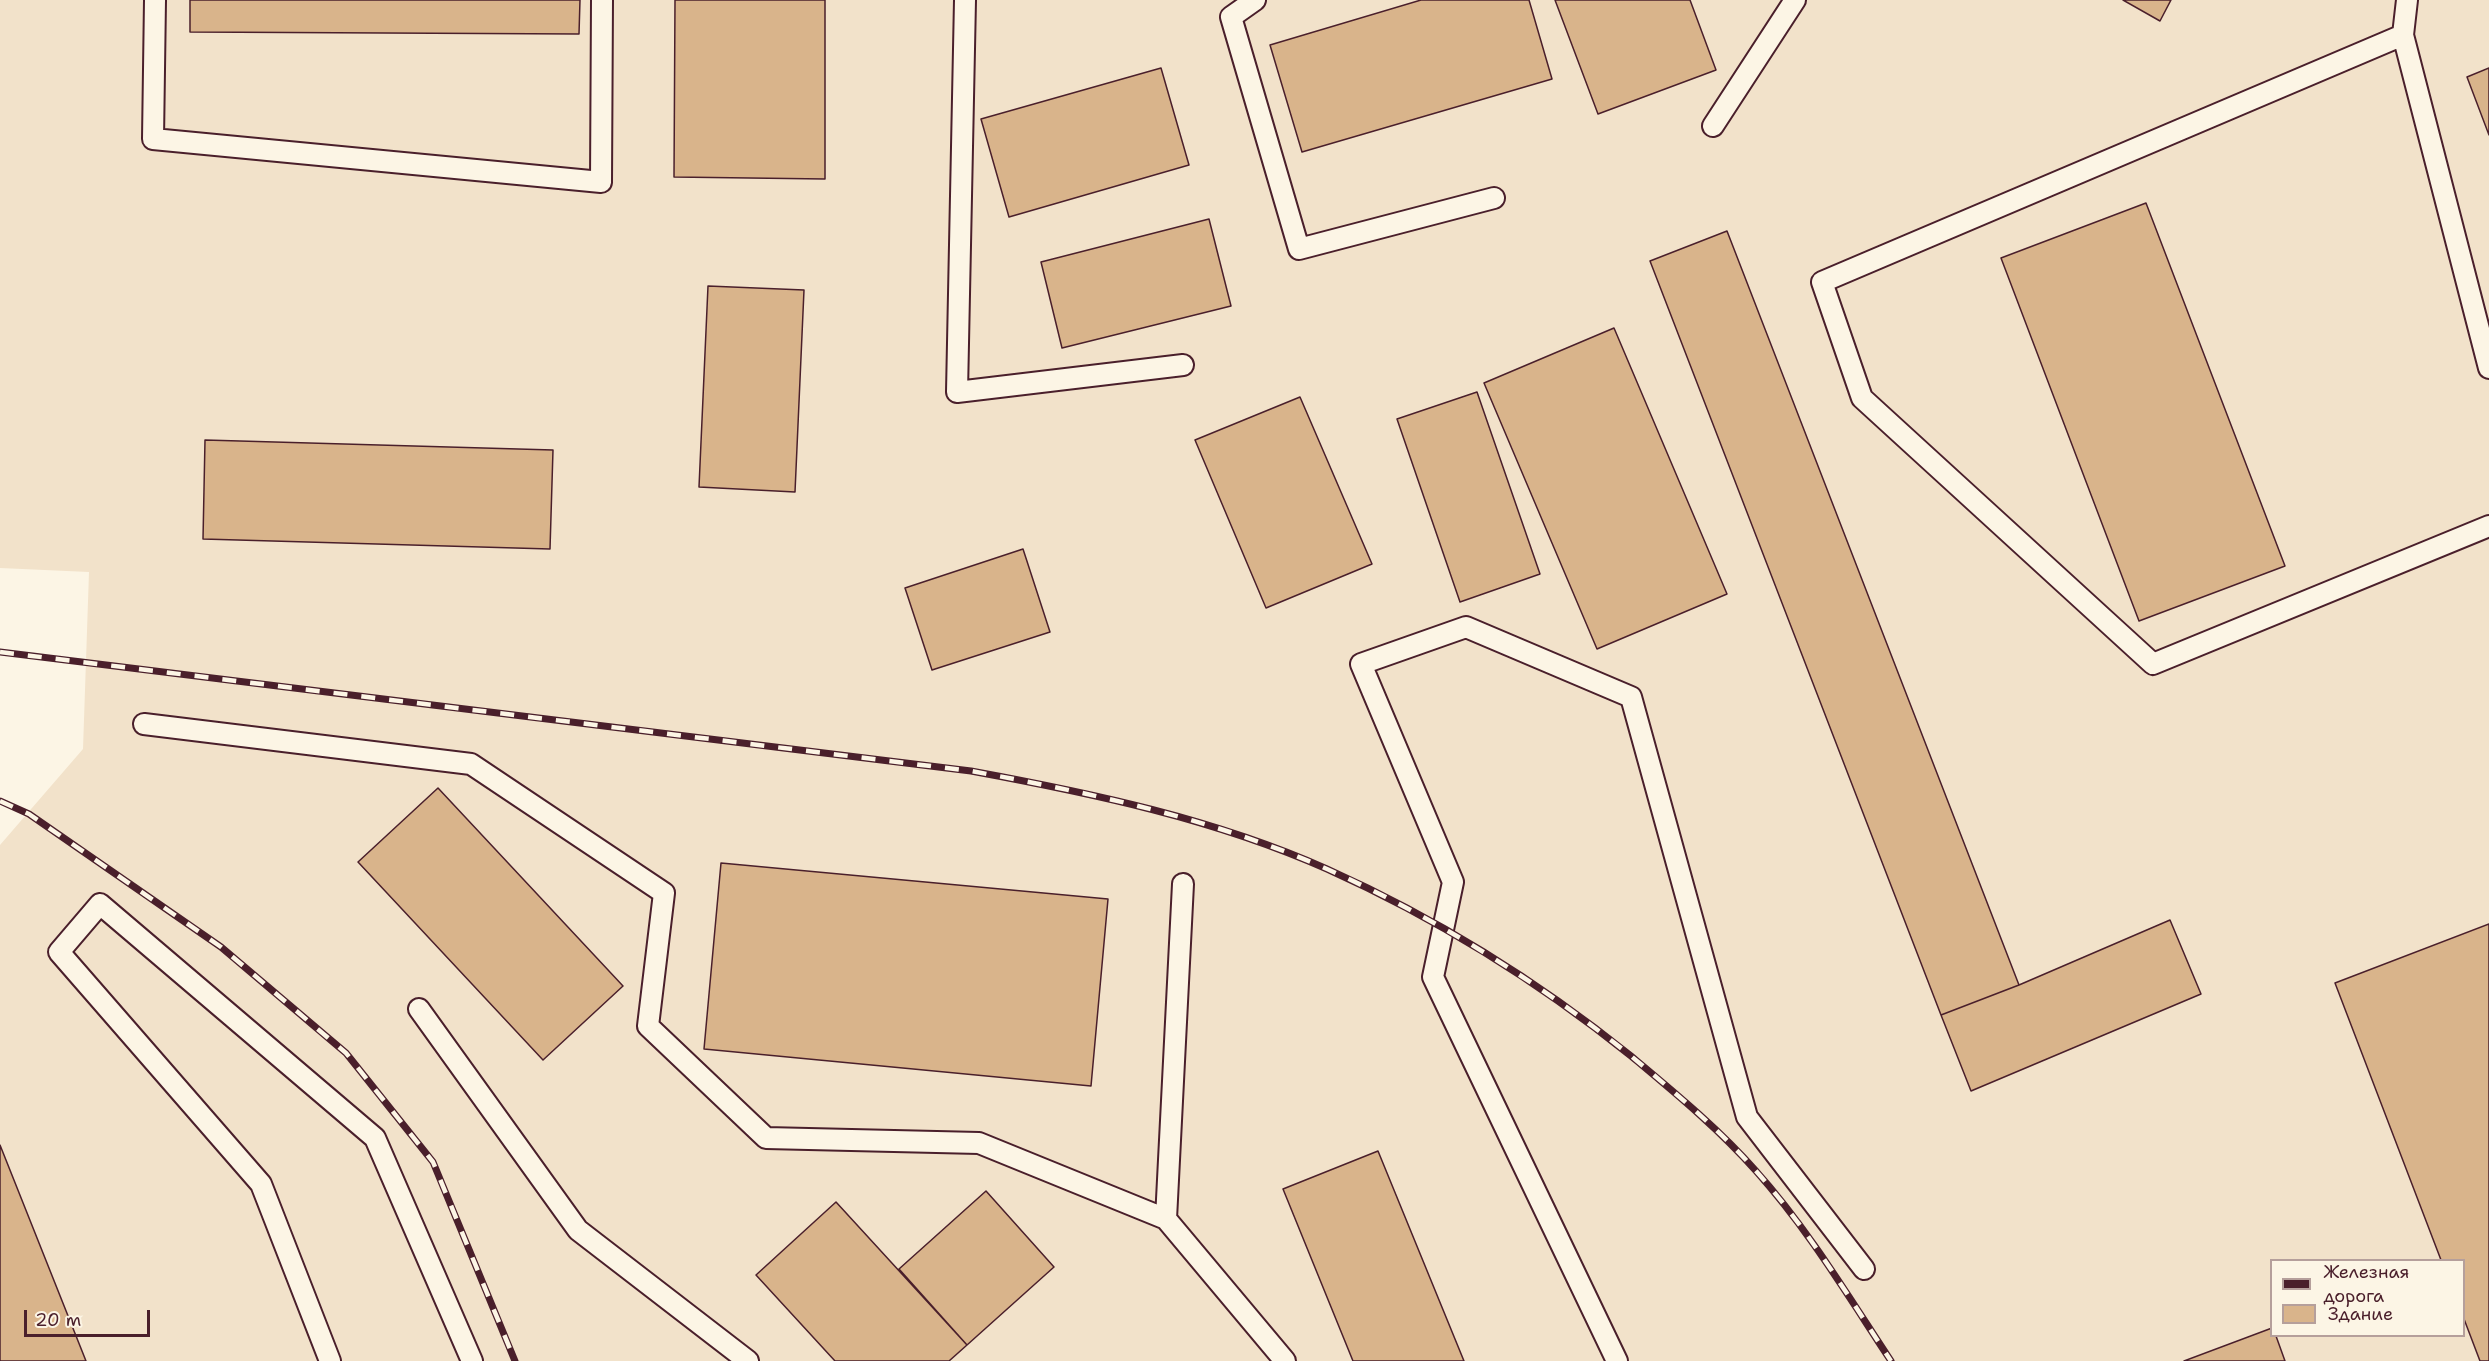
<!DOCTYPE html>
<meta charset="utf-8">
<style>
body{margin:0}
#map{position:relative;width:2489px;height:1361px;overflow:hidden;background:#fcf5e5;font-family:"Shantell Sans",sans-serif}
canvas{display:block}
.legend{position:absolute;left:2270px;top:1259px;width:195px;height:78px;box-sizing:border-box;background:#fcf5e5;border:2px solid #b59f9b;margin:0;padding:8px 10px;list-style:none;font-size:18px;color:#4a1f2b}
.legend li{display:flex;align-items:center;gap:12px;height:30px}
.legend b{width:30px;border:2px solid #b59f9b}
.scale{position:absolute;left:24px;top:1310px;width:126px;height:27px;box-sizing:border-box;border:3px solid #4a1f2b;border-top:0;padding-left:8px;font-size:18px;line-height:21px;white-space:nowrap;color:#4a1f2b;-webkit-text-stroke:4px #fcf5e5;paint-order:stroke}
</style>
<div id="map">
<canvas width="2489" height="1361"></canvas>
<ul class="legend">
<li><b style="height:8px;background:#4a1f2b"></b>Железная дорога</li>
<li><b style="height:16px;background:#d9b48b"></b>Здание</li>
</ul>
<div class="scale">20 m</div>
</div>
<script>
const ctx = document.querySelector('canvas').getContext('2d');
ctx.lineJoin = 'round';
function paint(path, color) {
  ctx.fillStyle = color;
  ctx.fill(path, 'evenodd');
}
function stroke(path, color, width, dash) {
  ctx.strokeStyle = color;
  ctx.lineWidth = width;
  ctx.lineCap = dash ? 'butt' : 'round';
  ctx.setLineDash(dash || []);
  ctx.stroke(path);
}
const built = new Path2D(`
 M0,0h2489v1361h-2489v-516l83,-96 6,-177 -89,-4zM2272,1260h192v76h-192z`);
const building = new Path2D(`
 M190,0h390l-1,34 -389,-2z
 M675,0h150v179l-151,-2z
 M1421,0h108l23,79 -250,73 -32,-107z
 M1555,0h135l26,70 -118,44z
 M2123,0h48l-11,21z
 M1161,68l28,97 -180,52 -28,-98z
 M2489,68v67l-22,-58z
 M2146,203l139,363 -146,55 -138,-363z
 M1209,219l22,87 -169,42 -21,-86z
 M1727,231l292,754 -78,30 -291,-754z
 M708,286l96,4 -9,202 -96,-5z
 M1614,328l113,266 -130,55 -113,-266z
 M1477,392l63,182 -80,28 -63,-183z
 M1300,397l72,167 -106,44 -71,-168z
 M205,440l348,10 -3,99 -347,-10z
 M1023,549l27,83 -118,38 -27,-82z
 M438,788l185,198 -80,74 -185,-198z
 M721,863l387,36 -17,187 -387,-37z
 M2170,920l31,74 -230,97 -30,-76 78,-30z
 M2489,924v437h-9l-16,-42v-59h-23l-106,-277z
 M0,1145l86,216h-86z
 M1378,1151l86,210h-111l-70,-172z
 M986,1191l68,76 -87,78 -68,-76z
 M836,1202l131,143 -18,16h-114l-79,-86z
 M2272,1328v8h4l9,25h-101z`);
const service = new Path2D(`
 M155,0l-2,139 448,43 1,-182
 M965,0l-8,392 226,-27
 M1255,0l-24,17 68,232 195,-51
 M2407,0l-4,35 -581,247 40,116 291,266 336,-138
 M2403,35l86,333
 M1713,126l82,-126
 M144,724l327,40 193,129 -16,133 118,112 213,5 187,76 119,142
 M419,1009l159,221 170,131
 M1166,1219l17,-335
 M330,1361l-69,-177 -202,-232 41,-48 275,234 97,223
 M1617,1361l-184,-384 20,-95 -92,-218 105,-37 165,70 116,420 117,152`);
const rail = new Path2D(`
 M0,652l971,119c120,22 244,48 356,98 107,48 212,113 304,187 43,36 88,73 125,115 52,58 92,125 135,190
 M0,801l29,13 192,133 125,106 87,109 82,199`);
paint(built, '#f2e2ca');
paint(building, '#d9b48b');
stroke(building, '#4a1f2b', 1.5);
stroke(service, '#4a1f2b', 24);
stroke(service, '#fcf5e5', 20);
stroke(rail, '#4a1f2b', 7);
stroke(rail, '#fcf5e5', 4.5, [14]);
</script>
